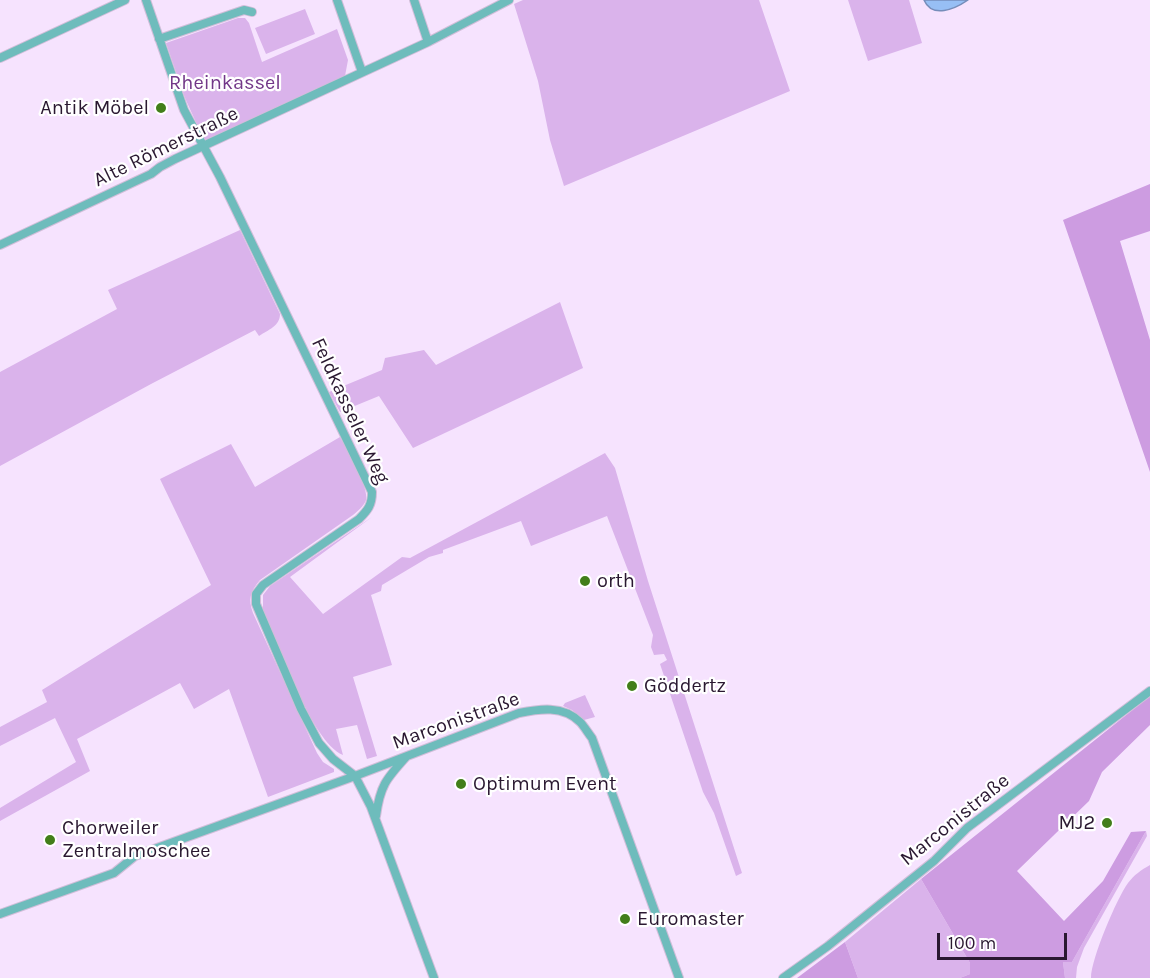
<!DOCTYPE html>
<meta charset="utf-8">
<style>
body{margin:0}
#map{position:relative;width:1150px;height:978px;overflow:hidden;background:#f6e3fe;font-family:Karla,sans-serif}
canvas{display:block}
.scale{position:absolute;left:937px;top:933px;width:130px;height:27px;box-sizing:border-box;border:3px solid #2a1831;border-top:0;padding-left:8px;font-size:18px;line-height:21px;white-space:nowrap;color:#2a1831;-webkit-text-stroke:4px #fff;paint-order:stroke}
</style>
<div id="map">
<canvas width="1150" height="978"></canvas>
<div class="scale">100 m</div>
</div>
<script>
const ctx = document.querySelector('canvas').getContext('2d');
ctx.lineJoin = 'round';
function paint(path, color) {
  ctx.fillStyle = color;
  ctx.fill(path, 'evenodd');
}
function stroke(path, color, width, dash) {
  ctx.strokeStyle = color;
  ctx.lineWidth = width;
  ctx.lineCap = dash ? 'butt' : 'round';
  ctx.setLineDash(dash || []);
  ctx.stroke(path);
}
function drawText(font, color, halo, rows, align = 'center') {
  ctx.font = font + ' Karla,sans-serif';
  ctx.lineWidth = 4.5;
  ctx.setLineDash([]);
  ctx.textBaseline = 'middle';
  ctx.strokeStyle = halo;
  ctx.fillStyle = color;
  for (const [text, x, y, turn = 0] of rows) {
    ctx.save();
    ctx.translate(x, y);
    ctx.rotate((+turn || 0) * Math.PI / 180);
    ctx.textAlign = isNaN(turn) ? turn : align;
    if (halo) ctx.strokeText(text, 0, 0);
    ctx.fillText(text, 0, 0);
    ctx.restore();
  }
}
const green = new Path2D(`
 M523,0h236l31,91 -226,95 -14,-46 -12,-59 -24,-77z
 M848,0h61l13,43 -54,18z
 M305,9l10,25 -49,20 -11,-26z
 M238,18h7l4,5 13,39 75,-33 11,31 -3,16 -138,65 -4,-3 -18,-40 -19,-55z
 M240,230l40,84c0,12 -12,16 -21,22l-4,-6 -104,54 -151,82v-94l117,-63 -9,-19z
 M560,302l23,66 -170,80 -34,-52 -39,16 -11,-20 53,-22 3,-12 39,-8 12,15z
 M340,437c7,13 29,49 26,63 -2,6 -8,11 -13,15l-93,65c-10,12 -12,19 -7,33l64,140 6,9 11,7v3l-66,25 -39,-108 -35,20 -14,-26 -103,56 13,32 -90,50v-13l76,-46 -21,-44 -55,28v-19l47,-25 -5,-12 169,-105 -51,-106 71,-35 24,43z
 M605,453l10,15 33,113 94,292 -6,3 -22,-63 -11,-21 -43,-128 7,-4 -3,-6 -10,1 -3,-8 2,-12 -46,-119 -76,30 -10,-25 -78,29v3l-14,4 -47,28 -1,6 -10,4 21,70 -39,12 24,79 -10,3 -10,-34 -21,4 7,26c-33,-14 -62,-110 -80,-143v-17l7,-9 102,-69 -82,60 33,37 79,-57 8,1z
 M585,695l10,22 -11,3 -12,-10 -9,-4 2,-3z
 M1146,831l1,5 -63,112 -7,19 -1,11h-11l-2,-16h9z
 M1150,865v113h-59c0,-19 26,-80 37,-95 6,-8 13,-13 22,-18z
 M921,879l49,84v11l-10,4h-102l-13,-36z`);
const forest = new Path2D(`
 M1150,184v47l-30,10 30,99v132l-87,-252z
 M1150,696v29l-48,47 -13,29 -72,70 47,50 39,-40 28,-49 15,-1 -74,131h-9l2,16h-105l10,-4v-11l-49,-84z
 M845,942l13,36h-61z`);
const water = new Path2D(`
 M924,0h44c-13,9 -36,19 -44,0z`);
const minor = new Path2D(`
 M146,0l38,110 36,67 152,315c0,13 -4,18 -13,27l-96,66 -7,9v10l45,105 18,34 14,16 22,17 16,31 63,171
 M337,0l25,72
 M414,0l14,42
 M159,39l85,-29 8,2
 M0,58l125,-58
 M0,245l151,-71 9,-7 15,-8 253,-117 81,-42
 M376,816c4,-30 10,-37 30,-59
 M0,914l114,-41 21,-17 220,-80 164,-63c20,-4 44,-8 61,9 4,4 8,11 12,16l87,240
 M783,978l45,-32 106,-85 33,-33 183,-137`);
const markers = [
 [161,108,6,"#427e1a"],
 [585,581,6,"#427e1a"],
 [632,686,6,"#427e1a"],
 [461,784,6,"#427e1a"],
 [1107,823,6,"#427e1a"],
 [50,840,6,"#427e1a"],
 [625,919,6,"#427e1a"]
];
const parkNames = [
 ["Rheinkassel",225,83]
];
const poiNames = [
 ["Antik Möbel",149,108,"right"],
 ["orth",597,581],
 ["Göddertz",644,686],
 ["Optimum Event",473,784],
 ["MJ2",1095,823,"right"],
 ["Chorweiler",62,828],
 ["Zentralmoschee",62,851],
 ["Euromaster",637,919]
];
const streetNames = [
 ["Alte Römerstraße",166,147,-26],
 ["Feldkasseler Weg",350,411,65],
 ["Marconistraße",456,721,-20],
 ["Marconistraße",955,820,-39]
];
paint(green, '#dab3eb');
paint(forest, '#cd9ce1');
paint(water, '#97bff5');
stroke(water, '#768dba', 1.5);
stroke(minor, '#d1bed9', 10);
stroke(minor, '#6ebcbc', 8);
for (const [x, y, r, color] of markers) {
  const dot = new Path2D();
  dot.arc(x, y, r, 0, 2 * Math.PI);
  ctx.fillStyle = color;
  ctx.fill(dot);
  stroke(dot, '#fff', 2);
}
drawText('20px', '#723788', '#fff', parkNames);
drawText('20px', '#2a1831', '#fff', poiNames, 'left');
drawText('20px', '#2a1831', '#fff', streetNames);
</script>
